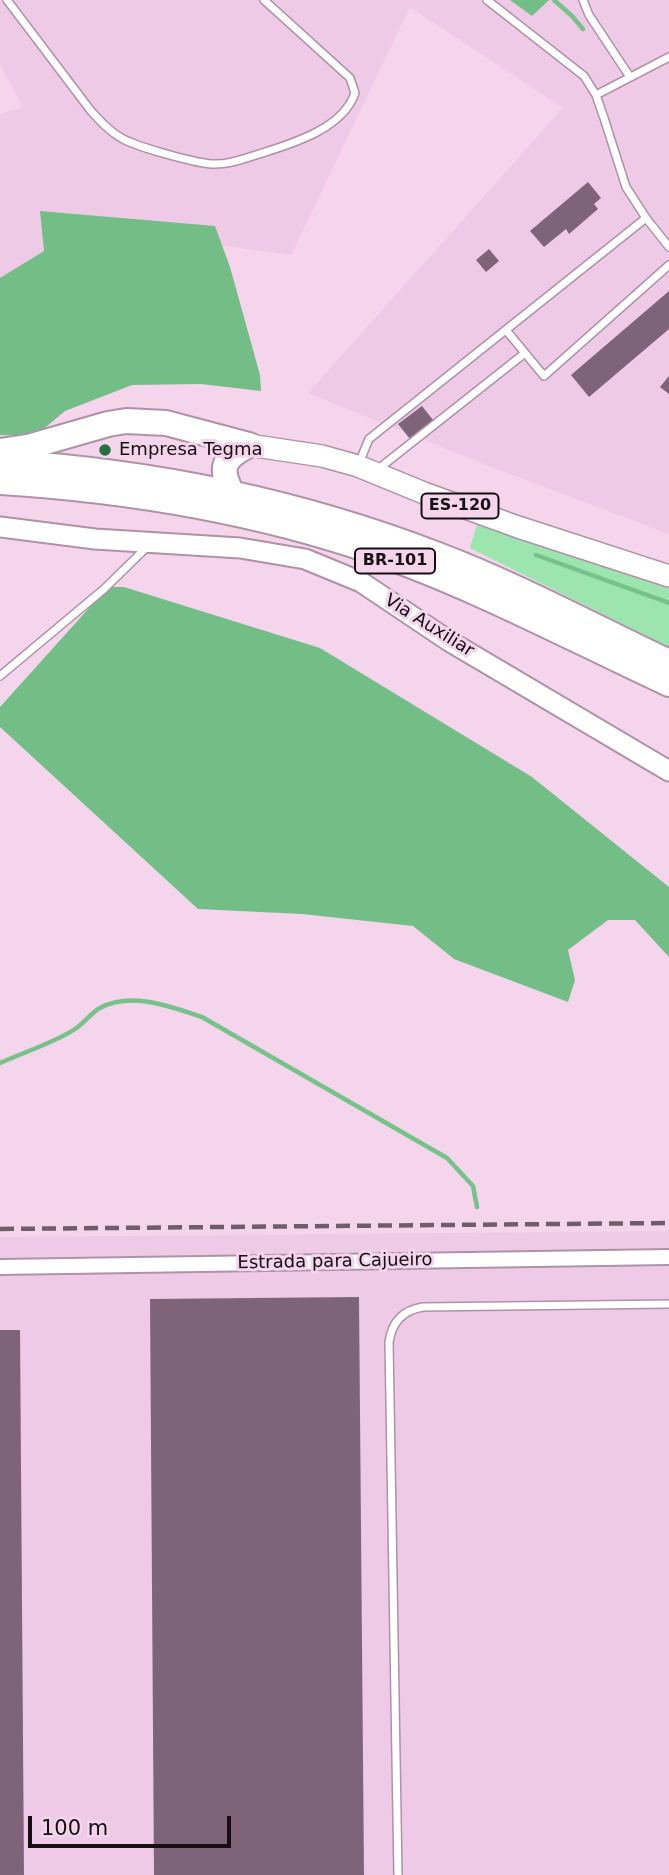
<!DOCTYPE html>
<style>
body{margin:0}
#map{position:relative;width:669px;height:1875px;overflow:hidden;background:#f4d5ec;font-family:"DejaVu Sans",sans-serif}
canvas{display:block}
.scale{position:absolute;left:28px;top:1816px;width:203px;height:32px;box-sizing:border-box;border:4px solid #170d15;border-top:0;padding-left:9px;font-size:21px;line-height:24px;white-space:nowrap;color:#170d15;-webkit-text-stroke:5px #f4d5ec;paint-order:stroke}
</style>
<div id="map">
<canvas width="669" height="1875"></canvas>
<div class="scale">100 m</div>
</div>
<script>
const ctx = document.querySelector('canvas').getContext('2d');
ctx.lineJoin = 'round';
function paint(path, color) {
  ctx.fillStyle = color;
  ctx.fill(path, 'evenodd');
}
function stroke(path, color, width, dash) {
  ctx.strokeStyle = color;
  ctx.lineWidth = width;
  ctx.lineCap = dash ? 'butt' : 'round';
  ctx.setLineDash(dash || []);
  ctx.stroke(path);
}
function drawText(font, color, halo, rows, align = 'center') {
  ctx.font = font + ' "DejaVu Sans",sans-serif';
  ctx.lineWidth = 6;
  ctx.setLineDash([]);
  ctx.textBaseline = 'middle';
  ctx.strokeStyle = halo;
  ctx.fillStyle = color;
  for (const [text, x, y, turn = 0] of rows) {
    ctx.save();
    ctx.translate(x, y);
    ctx.rotate((+turn || 0) * Math.PI / 180);
    ctx.textAlign = isNaN(turn) ? turn : align;
    if (halo) ctx.strokeText(text, 0, 0);
    ctx.fillText(text, 0, 0);
    ctx.restore();
  }
}
const built = new Path2D(`
 M0,0h669v534l-183,-69 -178,-72 255,-285 -153,-101 -119,248 -231,-32 1,46 -61,18v-173l23,-7 -23,-42z
 M669,1231v644h-669v-638z`);
const green = new Path2D(`
 M478,521l191,59v67l-199,-99z`);
const forest = new Path2D(`
 M510,0h39l-17,16z
 M40,211l175,15 15,41 30,108 1,16 -60,-7 -69,1 -67,26 -30,25 -35,-1v-157l44,-27z
 M108,587h16l196,61 212,129 137,110v70l-34,-37h-27l-40,30 7,30 -7,22 -114,-43 -41,-33 -111,-12 -104,-5 -198,-182v-20z`);
const stream = new Path2D(`
 M554,0l18,16 11,13
 M536,555l133,48
 M0,1063c22,-10 56,-21 75,-34 9,-6 16,-16 25,-21 31,-17 72,-1 102,9l245,141 26,28 4,21`);
const building = new Path2D(`
 M588,182l13,16 -7,6 4,5 -29,25 -3,-5 -22,18 -14,-16z
 M489,249l10,12 -13,11 -10,-12z
 M669,291v38l-80,68 -18,-22z
 M669,376v18l-9,-7z
 M422,406l15,19 -23,19 -16,-20z
 M359,1297l5,578h-210l-4,-576z
 M0,1330h20l4,545h-24z`);
const lane = new Path2D(`
 M7,0l84,111c10,11 19,21 32,28 18,9 69,23 88,25 17,1 32,-5 48,-10 32,-10 84,-25 96,-61l-5,-15 -86,-78
 M487,0l97,76 12,19 8,23 22,69 20,31 23,29
 M583,0l6,15 41,62
 M596,95l73,-38
 M506,330l38,46 125,-111
 M359,463l10,-24 277,-221
 M377,470l148,-117
 M0,676l104,-87 44,-43
 M398,1875l-9,-533c3,-20 14,-32 34,-35l246,-3`);
const street = new Path2D(`
 M0,1267l669,-10`);
const secondary = new Path2D(`
 M0,527l95,12 145,9 65,11 56,23 88,59 220,130`);
const primary = new Path2D(`
 M249,445l73,11 36,10 66,27 94,34 151,49`);
const highway = new Path2D(`
 M0,451l28,-4 80,-23 18,-3 40,2 83,22
 M0,462c150,9 298,39 438,93 79,30 155,71 231,107
 M0,482c128,8 252,28 374,70 101,35 198,87 295,132
 M233,495c-15,-27 -10,-37 16,-50`);
const rail = new Path2D(`
 M0,1229l669,-6`);
const markers = [
 [105,450,7,"#25713f"]
];
const shields = [
 [460,506,77],
 [395,561,80]
];
const shieldNames = [
 ["ES-120",460,506],
 ["BR-101",395,561]
];
const poiNames = [
 ["Empresa Tegma",119,450]
];
const streetNames = [
 ["Via Auxiliar",429,626,32],
 ["Estrada para Cajueiro",335,1262,-1]
];
paint(built, '#efcae7');
paint(green, '#9de5af');
paint(forest, '#72be86');
stroke(stream, '#77c28b', 4.5);
paint(building, '#7f6479');
stroke(lane, '#ae92a8', 10);
stroke(street, '#ae92a8', 18);
stroke(secondary, '#ae92a8', 23);
stroke(primary, '#ae92a8', 24);
stroke(highway, '#ae92a8', 28);
stroke(lane, '#fff', 7);
stroke(street, '#fff', 14);
stroke(secondary, '#fff', 19);
stroke(primary, '#fff', 21);
stroke(highway, '#fff', 24);
stroke(rail, '#6f5d6b', 4.5, [14, 7]);
for (const [x, y, r, color] of markers) {
  const dot = new Path2D();
  dot.arc(x, y, r, 0, 2 * Math.PI);
  ctx.fillStyle = color;
  ctx.fill(dot);
  stroke(dot, '#f4d5ec', 2.5);
}
for (const [x, y, w] of shields) {
  const box = new Path2D();
  box.roundRect(x - w / 2, y - 12.5, w, 25, 5);
  ctx.fillStyle = '#f4d5ec';
  ctx.fill(box);
  stroke(box, '#170d15', 2);
}
drawText('bold 16px', '#170d15', null, shieldNames);
drawText('18px', '#170d15', '#f4d5ec', poiNames, 'left');
drawText('18px', '#170d15', '#f4d5ec', streetNames);
</script>
